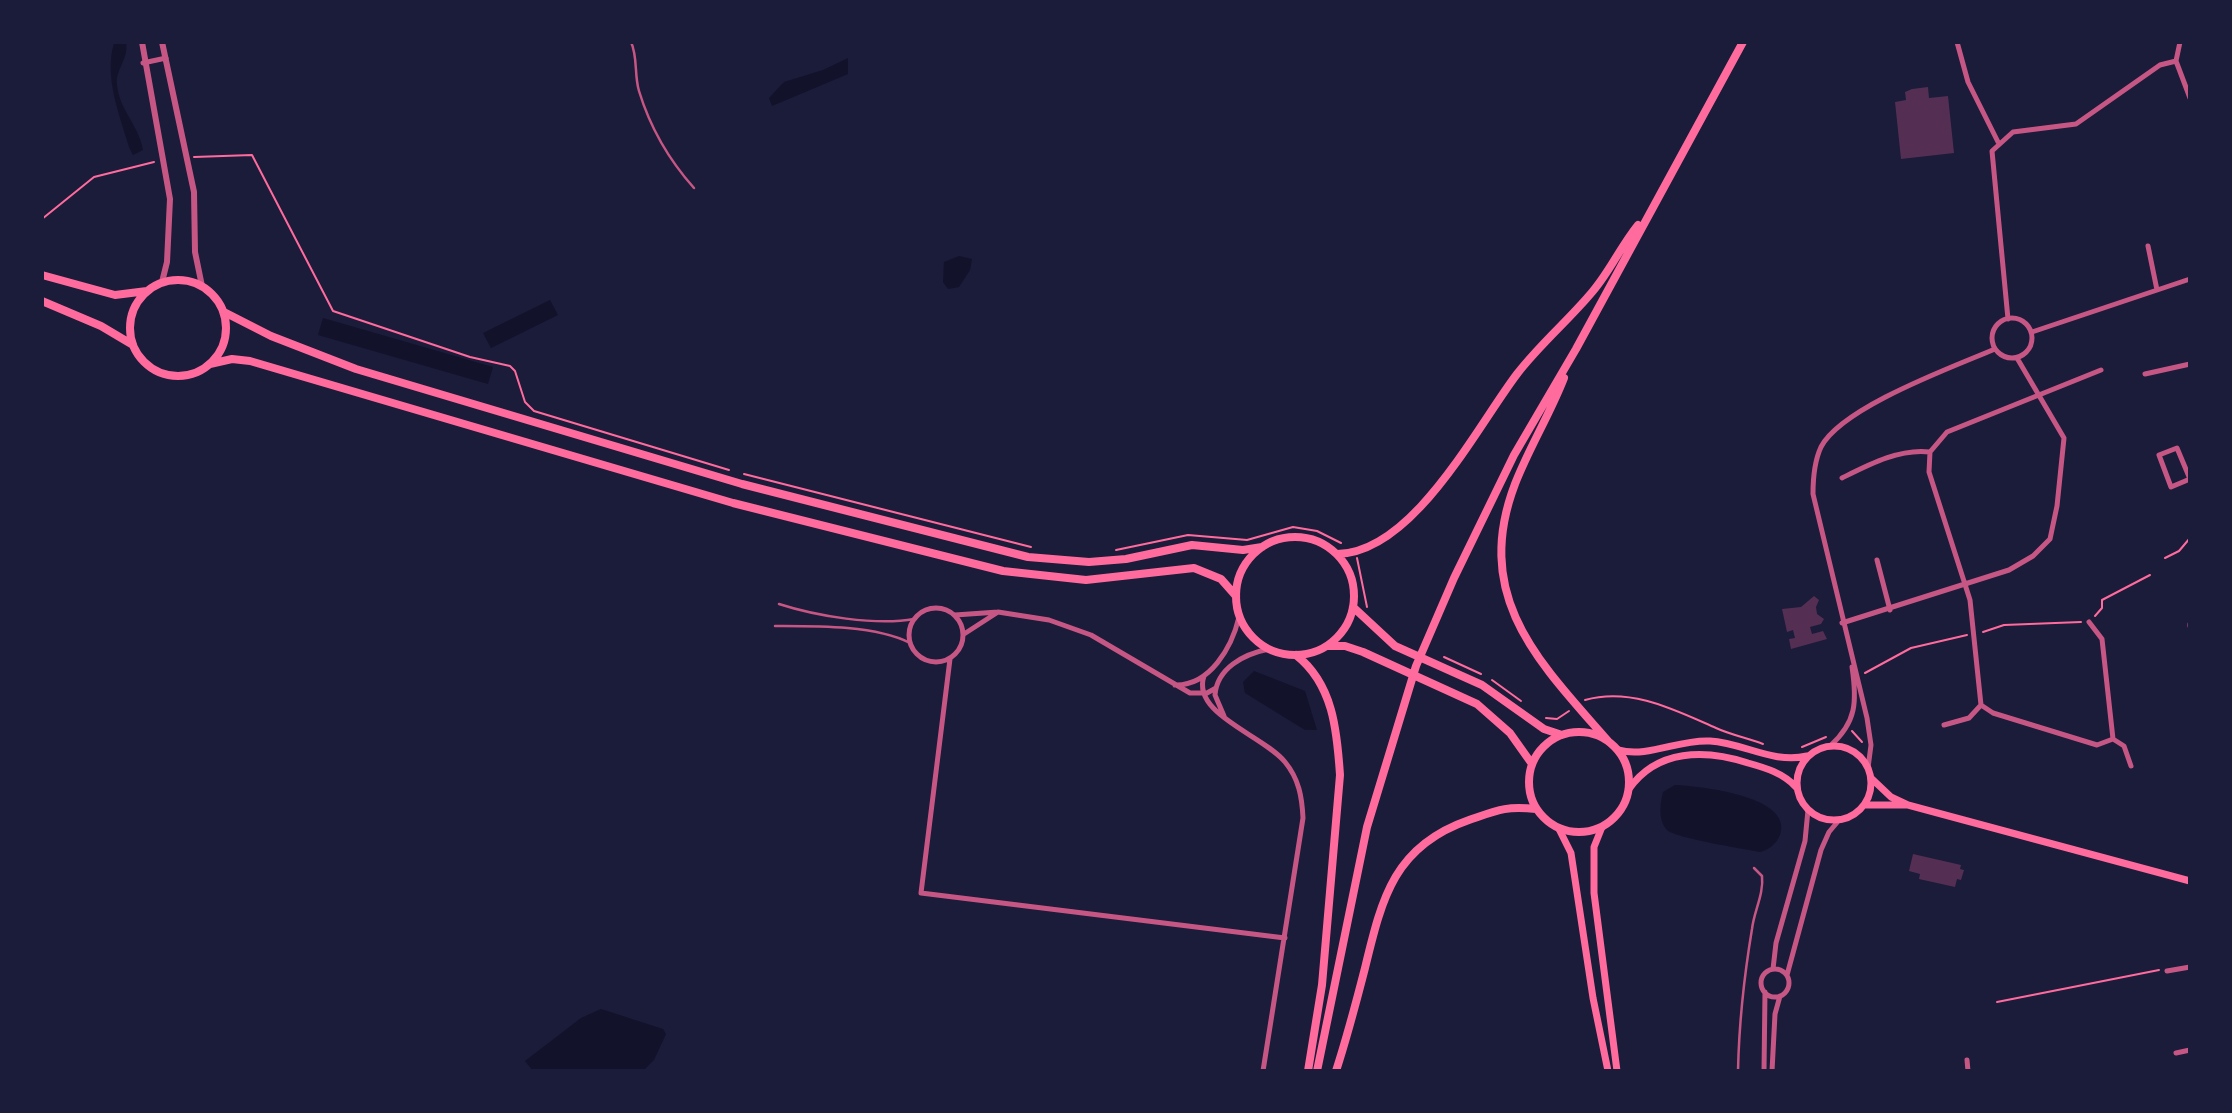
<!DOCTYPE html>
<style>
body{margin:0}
#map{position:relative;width:2232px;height:1113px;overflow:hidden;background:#1b1b3a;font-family:Karla,sans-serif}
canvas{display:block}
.frame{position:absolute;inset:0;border:44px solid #1b1b3a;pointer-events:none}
</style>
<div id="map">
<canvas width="2232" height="1113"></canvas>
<div class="frame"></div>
</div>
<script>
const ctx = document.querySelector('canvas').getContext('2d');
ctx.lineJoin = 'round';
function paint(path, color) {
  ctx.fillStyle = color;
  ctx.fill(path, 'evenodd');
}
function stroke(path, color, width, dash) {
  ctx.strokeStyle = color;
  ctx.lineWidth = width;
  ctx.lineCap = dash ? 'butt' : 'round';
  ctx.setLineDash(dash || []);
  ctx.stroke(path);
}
const water = new Path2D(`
 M114,43h12c3,16 -11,26 -9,42 2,24 22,41 26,65l-10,5 -4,-8c-10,-34 -25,-70 -15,-104z
 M848,58v16l-76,32 -3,-8 15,-16 39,-12z
 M959,256l13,3 -2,11 -11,17 -11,2 -5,-7 1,-20z
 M550,300l8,15 -67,33 -8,-15z
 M323,318l170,49 -5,17 -170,-49z
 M1254,671l51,20 12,39h-12l-60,-37 -2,-11z
 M1675,785c24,1 119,11 105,50 -4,9 -11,15 -20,17 -15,-3 -85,-14 -93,-22 -9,-10 -7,-26 -4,-38z
 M601,1009l62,20 3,5 -12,26 -11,11h-110l-8,-10 56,-43z`);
const building = new Path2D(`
 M1928,87l1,11 19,-2 6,57 -53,6 -6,-57 11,-2 -1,-8 7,-3z
 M1814,596l5,4 -3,7 1,7 7,5 -3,5 -11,3 2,7 11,-3 4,8 -36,10 -2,-10 6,-1 -2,-8 -6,2 -5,-23 19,-2z
 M1913,854l48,11 -1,4 4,1 -3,10 -4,-1 -2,8 -36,-8 1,-5 -11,-3z`);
const path = new Path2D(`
 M194,157l58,-2 81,156 137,46 40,9 5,5 10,31 9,9 195,59
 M42,219l52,-42 60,-15
 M744,474l287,73
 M1116,550l72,-15 59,5 46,-13 24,4 24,12
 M1357,558l10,49
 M2165,558l14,-7 11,-13
 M2095,616l7,-8v-8l48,-25
 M1983,632l21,-7 77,-3
 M1444,657l37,17
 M1865,673l46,-25 56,-13
 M1492,680l29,21
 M1585,700c46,-13 90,10 131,28 15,7 32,10 47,16
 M1546,718l11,1 12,-8
 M1852,731l10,11
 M1802,747l24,-10
 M1997,1002l162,-32`);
const service = new Path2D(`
 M631,42c7,15 3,33 8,49 11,36 30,69 55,97
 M779,604c37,12 97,22 135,15
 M775,626c39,0 100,-1 135,17
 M1738,1071c1,-48 6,-94 14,-142 2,-18 12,-35 10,-53l-8,-8`);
const minor = new Path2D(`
 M1957,42l11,40 30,60
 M2180,42l-4,19 14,37
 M143,63l23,-5
 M2148,246l9,44
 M1992 338a20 20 0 1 1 40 0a20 20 0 1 1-40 0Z
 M2008,319l-16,-168 21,-19 63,-8 84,-59 16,-4
 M2032,332l158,-53
 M2145,374l45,-10
 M2177,448l13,31 -19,8 -12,-32z
 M1842,478c26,-13 58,-30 88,-26
 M1877,560l13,50
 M909 635a27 27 0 1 1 54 0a27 27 0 1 1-54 0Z
 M998,612l51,8 42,15 99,58h17l9,-5
 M955,615l43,-3 -34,22
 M2089,622l13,17 11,100 -16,6 -104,-32 -12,-8 -11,-105 -41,-128 1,-20 17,-20 154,-62
 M1842,623l167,-53 24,-14 17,-17 7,-33 7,-68 -47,-80
 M2190,624v2
 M950,659l-29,234 364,45
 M1204,676c-13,38 59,59 81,86 14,17 17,35 18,56l-40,253
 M1175,685c35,1 57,-38 64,-68
 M1224,716l-9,-21c2,-27 29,-41 54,-46
 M1944,725l25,-7 12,-13
 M2113,739l11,7 7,20
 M1830,746c27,-24 27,-45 22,-79
 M1868,768l3,-23 -4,-27 -54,-224c0,-16 1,-32 8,-47 21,-40 132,-80 174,-98
 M1773,969l3,-26 29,-102 3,-31
 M1761 983a14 14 0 1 1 28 0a14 14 0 1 1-28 0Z
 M2167,971l23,-4
 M1787,975l34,-125 8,-18 11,-13
 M2176,1053l14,-3
 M1967,1060l1,11
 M1764,1071l1,-79
 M1772,1071l3,-57 5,-18`);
const tertiary = new Path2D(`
 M142,42l28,157 -3,63 -5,20
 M162,42l32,150 1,60 7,34`);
const secondary = new Path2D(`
 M1797 783a37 37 0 1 1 74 0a37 37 0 1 1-74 0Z
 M1618,750c31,8 61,-11 92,-9 34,2 63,23 97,15
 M1871,778l20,19 17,8 282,76
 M1629,789c28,-40 76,-40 119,-26 18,5 35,10 48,24
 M1864,805h41
 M1602,827l-8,20v46l23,178
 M1559,829l12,24 22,145 15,73`);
const primary = new Path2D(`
 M42,275l73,20 32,-4
 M130 328a48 48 0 1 1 96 0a48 48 0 1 1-96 0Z
 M42,301l59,25 32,19
 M224,312l47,24 85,33 386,115 286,73 61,5 37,-3 66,-14 51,5 19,-3
 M210,364l22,-5 18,2 483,142 270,68 83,9 108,-12 27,11 15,17
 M1564,378c-14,36 -35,70 -49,106 -43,113 23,177 93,257
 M1236 596a59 59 0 1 1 118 0a59 59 0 1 1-118 0Z
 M1337,554c76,-1 139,-126 180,-180 23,-30 52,-54 76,-83 17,-20 28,-45 45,-66
 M1353,607l42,39 87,39 62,44 18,6
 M1327,646h18l18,6 114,52 33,29 22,31
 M1296,655c37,29 41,75 44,120l-18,210 -14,86
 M1529 782a50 50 0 1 1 100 0a50 50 0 1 1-100 0Z
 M1317,1071l50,-244 49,-161 38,-88 60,-123 62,-106 167,-307
 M1336,1071c11,-34 20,-68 29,-103 17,-70 29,-122 104,-148 29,-10 36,-14 67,-11`);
paint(water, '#12122b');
paint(building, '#542f53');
stroke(path, '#ff6b9d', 2);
stroke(service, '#c65784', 2.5);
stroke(minor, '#c65784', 5);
stroke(tertiary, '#c65784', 6);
stroke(secondary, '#ff6b9d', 7);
stroke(primary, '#ff6b9d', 8);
</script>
